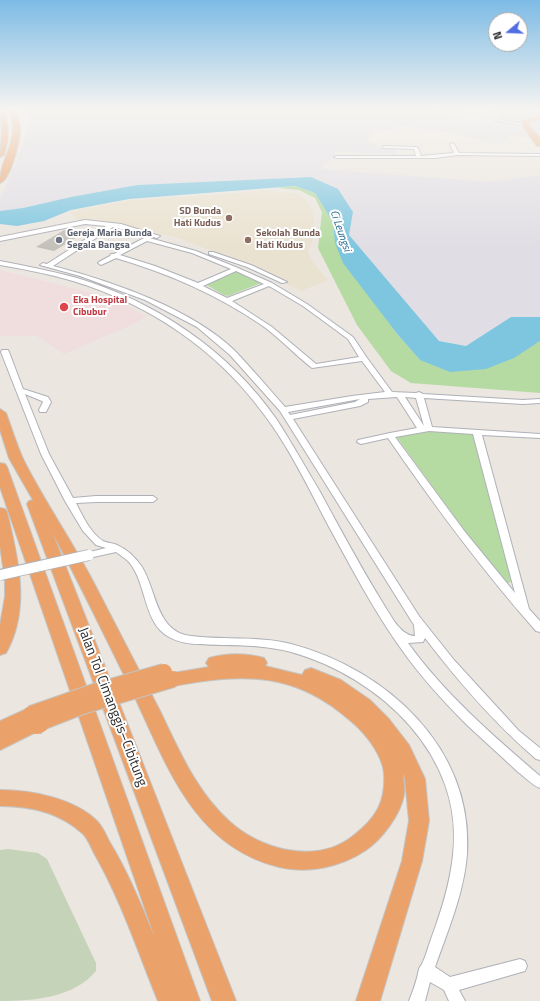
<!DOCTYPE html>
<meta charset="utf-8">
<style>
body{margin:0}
#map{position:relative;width:540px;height:1001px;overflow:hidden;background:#ebe6df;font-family:"Titillium Web",sans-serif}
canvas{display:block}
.north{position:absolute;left:488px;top:12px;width:40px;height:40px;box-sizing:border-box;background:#fff;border:1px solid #aaa;border-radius:50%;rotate:251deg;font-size:11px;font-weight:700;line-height:16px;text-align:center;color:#2b2b2b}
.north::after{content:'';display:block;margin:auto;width:14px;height:18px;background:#526de4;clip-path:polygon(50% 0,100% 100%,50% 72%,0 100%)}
</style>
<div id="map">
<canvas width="540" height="1001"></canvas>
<div class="north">N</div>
</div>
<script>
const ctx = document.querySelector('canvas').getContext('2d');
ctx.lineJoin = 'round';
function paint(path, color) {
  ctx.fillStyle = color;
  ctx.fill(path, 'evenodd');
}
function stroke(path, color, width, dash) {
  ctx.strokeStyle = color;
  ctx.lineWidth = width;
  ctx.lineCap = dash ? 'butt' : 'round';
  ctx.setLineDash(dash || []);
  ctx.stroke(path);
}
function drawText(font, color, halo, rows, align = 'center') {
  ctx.font = font + ' "Titillium Web",sans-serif';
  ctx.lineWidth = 4;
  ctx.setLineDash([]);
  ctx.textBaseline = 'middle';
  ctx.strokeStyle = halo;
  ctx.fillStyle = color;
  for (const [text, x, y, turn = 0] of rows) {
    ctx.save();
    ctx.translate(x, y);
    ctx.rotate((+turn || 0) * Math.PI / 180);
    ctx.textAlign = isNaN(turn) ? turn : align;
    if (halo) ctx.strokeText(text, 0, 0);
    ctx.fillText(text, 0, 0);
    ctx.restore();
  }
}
const industrial = new Path2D(`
 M26,108h395l71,15 7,-3 -1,-5 -6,-6 48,-1v32l-28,-4 -6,3 3,1 -13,4 -52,-12 -46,-6 -6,5 -17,-2 -8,12 11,5 17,3 3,6 -60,-4 -17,18 168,13 51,-7v142h-29l-45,29 -27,-5 -90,-106 4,-23 -42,-35 -174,8 -66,12 -48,11 -23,3v-12l22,-51 7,-27z`);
const education = new Path2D(`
 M267,191l28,2 7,3 6,7 5,9 1,9 -2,21 -4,9 3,9 17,20 -27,11 -68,-32 -55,-21 -59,-14 -26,-4 -15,1 -8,-9 61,-12z`);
const medical = new Path2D(`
 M0,270l108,27 38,19 -10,7 -72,31 -27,-18h-37z`);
const green = new Path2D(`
 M295,186l20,7 19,29 44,86 20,27 22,25 120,-19v52l-129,-10 -20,-12 -34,-46 -39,-77 4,-36 -7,-14 -16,-8 -22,-2z
 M237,271l24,10v2l-33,13 -4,-1 -19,-11z
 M420,430l54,4 42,147 -9,2 -7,-3 -102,-141 -1,-2z`);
const cemetery = new Path2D(`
 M8,849l30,4 9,6 49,104v8c-22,27 -64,30 -96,30v-151z`);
const water = new Path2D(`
 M311,177l27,12 15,23 -4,23 90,106 27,5 45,-29h29v24l-26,17 -28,11 -36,3 -30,-12 -22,-25 -55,-72 -8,-20 -2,-21 -18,-29 -20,-7 -166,13 -58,11 -27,11 -27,5 -17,-2v-13l23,-3 48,-11 66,-12z`);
const building = new Path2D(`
 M64,230l18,4 -28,17 -18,-4z`);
const minor = new Path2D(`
 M435,108h9l83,17 -2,1z
 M452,143l2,1 5,9 81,1v2l-83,-1 -22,3h-99l-2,-1 2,-1h80l-2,-7 -31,-1v-2h2l31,1 2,1 3,8 33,-3 -4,-9z
 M85,220l36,4 39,12 -3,2 -44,-11 -60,39c58,15 140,43 183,86 17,18 33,37 49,55l67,-11 33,-4 -23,-31 -50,7c-18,-14 -33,-31 -52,-44 -44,-30 -93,-51 -144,-66l-15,7 -3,-2 1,-1 11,-6 1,-2h3l32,-17 50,14 42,17 34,15 35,21 46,33 14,21 25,34 24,1 3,-1 4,2 100,6 17,-1v4l-17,1 -99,-6 8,29 108,7v4l-58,-3 47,174 11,12v11l-4,-1c-54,-61 -102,-126 -148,-193l-27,6 -4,-2 1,-2 32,-7 27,-5 -20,-31 -29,2v3l-8,4 -67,13 126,197 35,44 65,71 21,17v12l-4,-1c-42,-36 -78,-78 -111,-121l-2,4 -15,1c37,51 84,92 132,133v12c-8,-3 -15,-11 -22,-16 -17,-16 -35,-32 -52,-48 -23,-23 -45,-47 -64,-74 -28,-39 -51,-83 -74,-125 -20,-38 -39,-78 -65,-112 -47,-64 -114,-109 -190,-132 -24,-7 -49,-12 -73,-16v-4c26,5 51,10 77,17 80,24 152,73 200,142 15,23 28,47 42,70 24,44 48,89 75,131 5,7 12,15 21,15l-1,-11 -134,-214 -50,-56 -33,-28 -52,-27 -65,-24 -40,-11 3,-2 4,1 59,-38 -21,-2 -85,17v-4zM147,241l45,12 39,16 -33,14 -43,-17 -35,-11zM236,271l28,13 -37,14 -24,-12zM269,286l34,20 45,33 11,18 -43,7 -44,-37 -40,-26zM405,397l11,1 8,28zM360,399l-5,3 -65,13 -2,-3zM429,431l44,3 42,159 -50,-61 -70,-95z
 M209,252h4l38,13 36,17 -5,1 -35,-16 -38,-13z
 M2,350h6l1,2 14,37 25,8 3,5 -5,10h-6l-1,-2 4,-8 -1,-1 -17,-7 24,60 24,44 23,-2h57l4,3 -4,3h-57l-20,1c6,12 15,31 27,38 4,2 10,2 14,4 11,5 19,13 25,22 14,23 14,60 43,68 35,6 71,0 106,9 95,25 183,104 176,210 -3,39 -19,76 -32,113l15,10 70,-18 5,2 2,5 -2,5 -66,19 6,11h-16l-5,-11 -14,-8 -5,19h-16c4,-10 8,-21 10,-32 1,-3 2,-3 3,-5 4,-8 6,-17 9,-25 10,-27 19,-55 22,-84 12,-99 -73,-178 -162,-203 -22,-6 -47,-7 -69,-7 -18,-1 -37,1 -53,-8 -26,-14 -22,-54 -40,-75 -4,-4 -9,-7 -13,-10l-27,6 -5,-3 2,-2 20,-5 -10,-3 -13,-14 -18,-30 -24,-47 -40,-102z`);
const highway = new Path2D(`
 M0,108h3c7,16 6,31 1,47l-4,2 2,-25z
 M8,108h6c3,6 5,12 6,18 1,11 -9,54 -20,57 0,-30 22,-39 8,-75z
 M540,115v4l-12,4 12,16v7h-3l-15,-21 1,-4z
 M0,409l6,4c6,16 11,33 18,48 22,43 50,83 72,126 21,41 43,83 64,124 19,39 36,80 69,110 31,29 88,44 124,15 23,-18 33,-34 31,-63 -2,-19 -18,-39 -32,-51 -57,-51 -108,-49 -179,-36l-6,-2 -3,-5 3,-5 42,-7 -3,-4 3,-5c17,-5 38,-5 55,0l3,5 -2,3 37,9 3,-5 6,-2 30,12 29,20 19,19 20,26 16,34 4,42 -7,40 -42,140h-24l46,-140 7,-40 -4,-42 -2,-6c0,6 2,14 1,21 -3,20 -22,45 -38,56 -25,17 -58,24 -87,17 -89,-22 -114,-108 -150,-182 -25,-50 -49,-101 -76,-151l183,467h-24l-185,-497 2,-3 4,-1 -24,-42 -9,-28z
 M0,463l5,1 2,3 193,534h-42c-20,-49 -37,-101 -64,-148 -3,-6 -7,-16 -12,-20 -23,-21 -52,-27 -82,-27v-16c30,0 74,8 97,31 5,5 9,14 12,20 19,31 32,64 46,97l-155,-451z
 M0,508l5,1 2,3c11,46 24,97 -1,141l-6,2v-30l5,-28v-17l-5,-34z
 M31,707l6,2 3,5 -2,3 4,2 3,5 -3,5 -42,21v-29z`);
const minorBridge = new Path2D(`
 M0,575l89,-20`);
const highwayBridgeFar1 = new Path2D(`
 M31,714l66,-23 67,-19
 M36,724l46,-18 91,-27`);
const highwayBridge = new Path2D(`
 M36,724l3,-1`);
const markers = [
 [229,218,4,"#8d6e63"],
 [59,240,4,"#6b7280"],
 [248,240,4,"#8d6e63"],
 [64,307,5,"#e0444e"]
];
const farEducationnames = [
 ["SD Bunda",221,212],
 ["Hati Kudus",221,224],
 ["Sekolah Bunda",256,234,"left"],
 ["Hati Kudus",256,246,"left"]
];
const farWorshipnames = [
 ["Gereja Maria Bunda",67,234],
 ["Segala Bangsa",67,246]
];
const farHealthnames = [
 ["Eka Hospital",73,301],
 ["Cibubur",73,313]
];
const farWaternames = [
 ["Ci Leungsi",340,231,71]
];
const nearStreetnames = [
 ["Jalan Tol Cimanggis–Cibitung",112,707,69]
];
paint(industrial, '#e0dee4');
paint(education, '#eae2d0');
paint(medical, '#f0ddde');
paint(green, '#b5dba2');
paint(cemetery, '#c5d3b8');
paint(water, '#7ec6e0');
paint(building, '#c4c0ba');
stroke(minor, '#afb1b9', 2);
stroke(highway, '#c4c4c4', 2);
paint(minor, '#fff');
paint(highway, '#eba26a');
stroke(minorBridge, '#afb1b9', 12, []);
stroke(highwayBridgeFar1, '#c4c4c4', 18, []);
stroke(highwayBridge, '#c4c4c4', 22, []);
stroke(minorBridge, '#fff', 10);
stroke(highwayBridgeFar1, '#eba26a', 16);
stroke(highwayBridge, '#eba26a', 20);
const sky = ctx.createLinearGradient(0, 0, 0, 248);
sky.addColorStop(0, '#7dbbe5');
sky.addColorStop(0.44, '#f6f4f1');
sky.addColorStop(1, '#f6f4f100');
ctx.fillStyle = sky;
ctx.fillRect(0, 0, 540, 248);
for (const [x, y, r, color] of markers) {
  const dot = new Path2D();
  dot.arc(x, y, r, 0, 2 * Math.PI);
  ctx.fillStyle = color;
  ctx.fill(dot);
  stroke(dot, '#fff', 1.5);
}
drawText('bold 10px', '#785e54', '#fff', farEducationnames, 'right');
drawText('bold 10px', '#5b616d', '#fff', farWorshipnames, 'left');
drawText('bold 10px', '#be3a42', '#fff', farHealthnames, 'left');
drawText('italic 11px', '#1e668c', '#fff', farWaternames);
drawText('14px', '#2b2b2b', '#fff', nearStreetnames);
</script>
